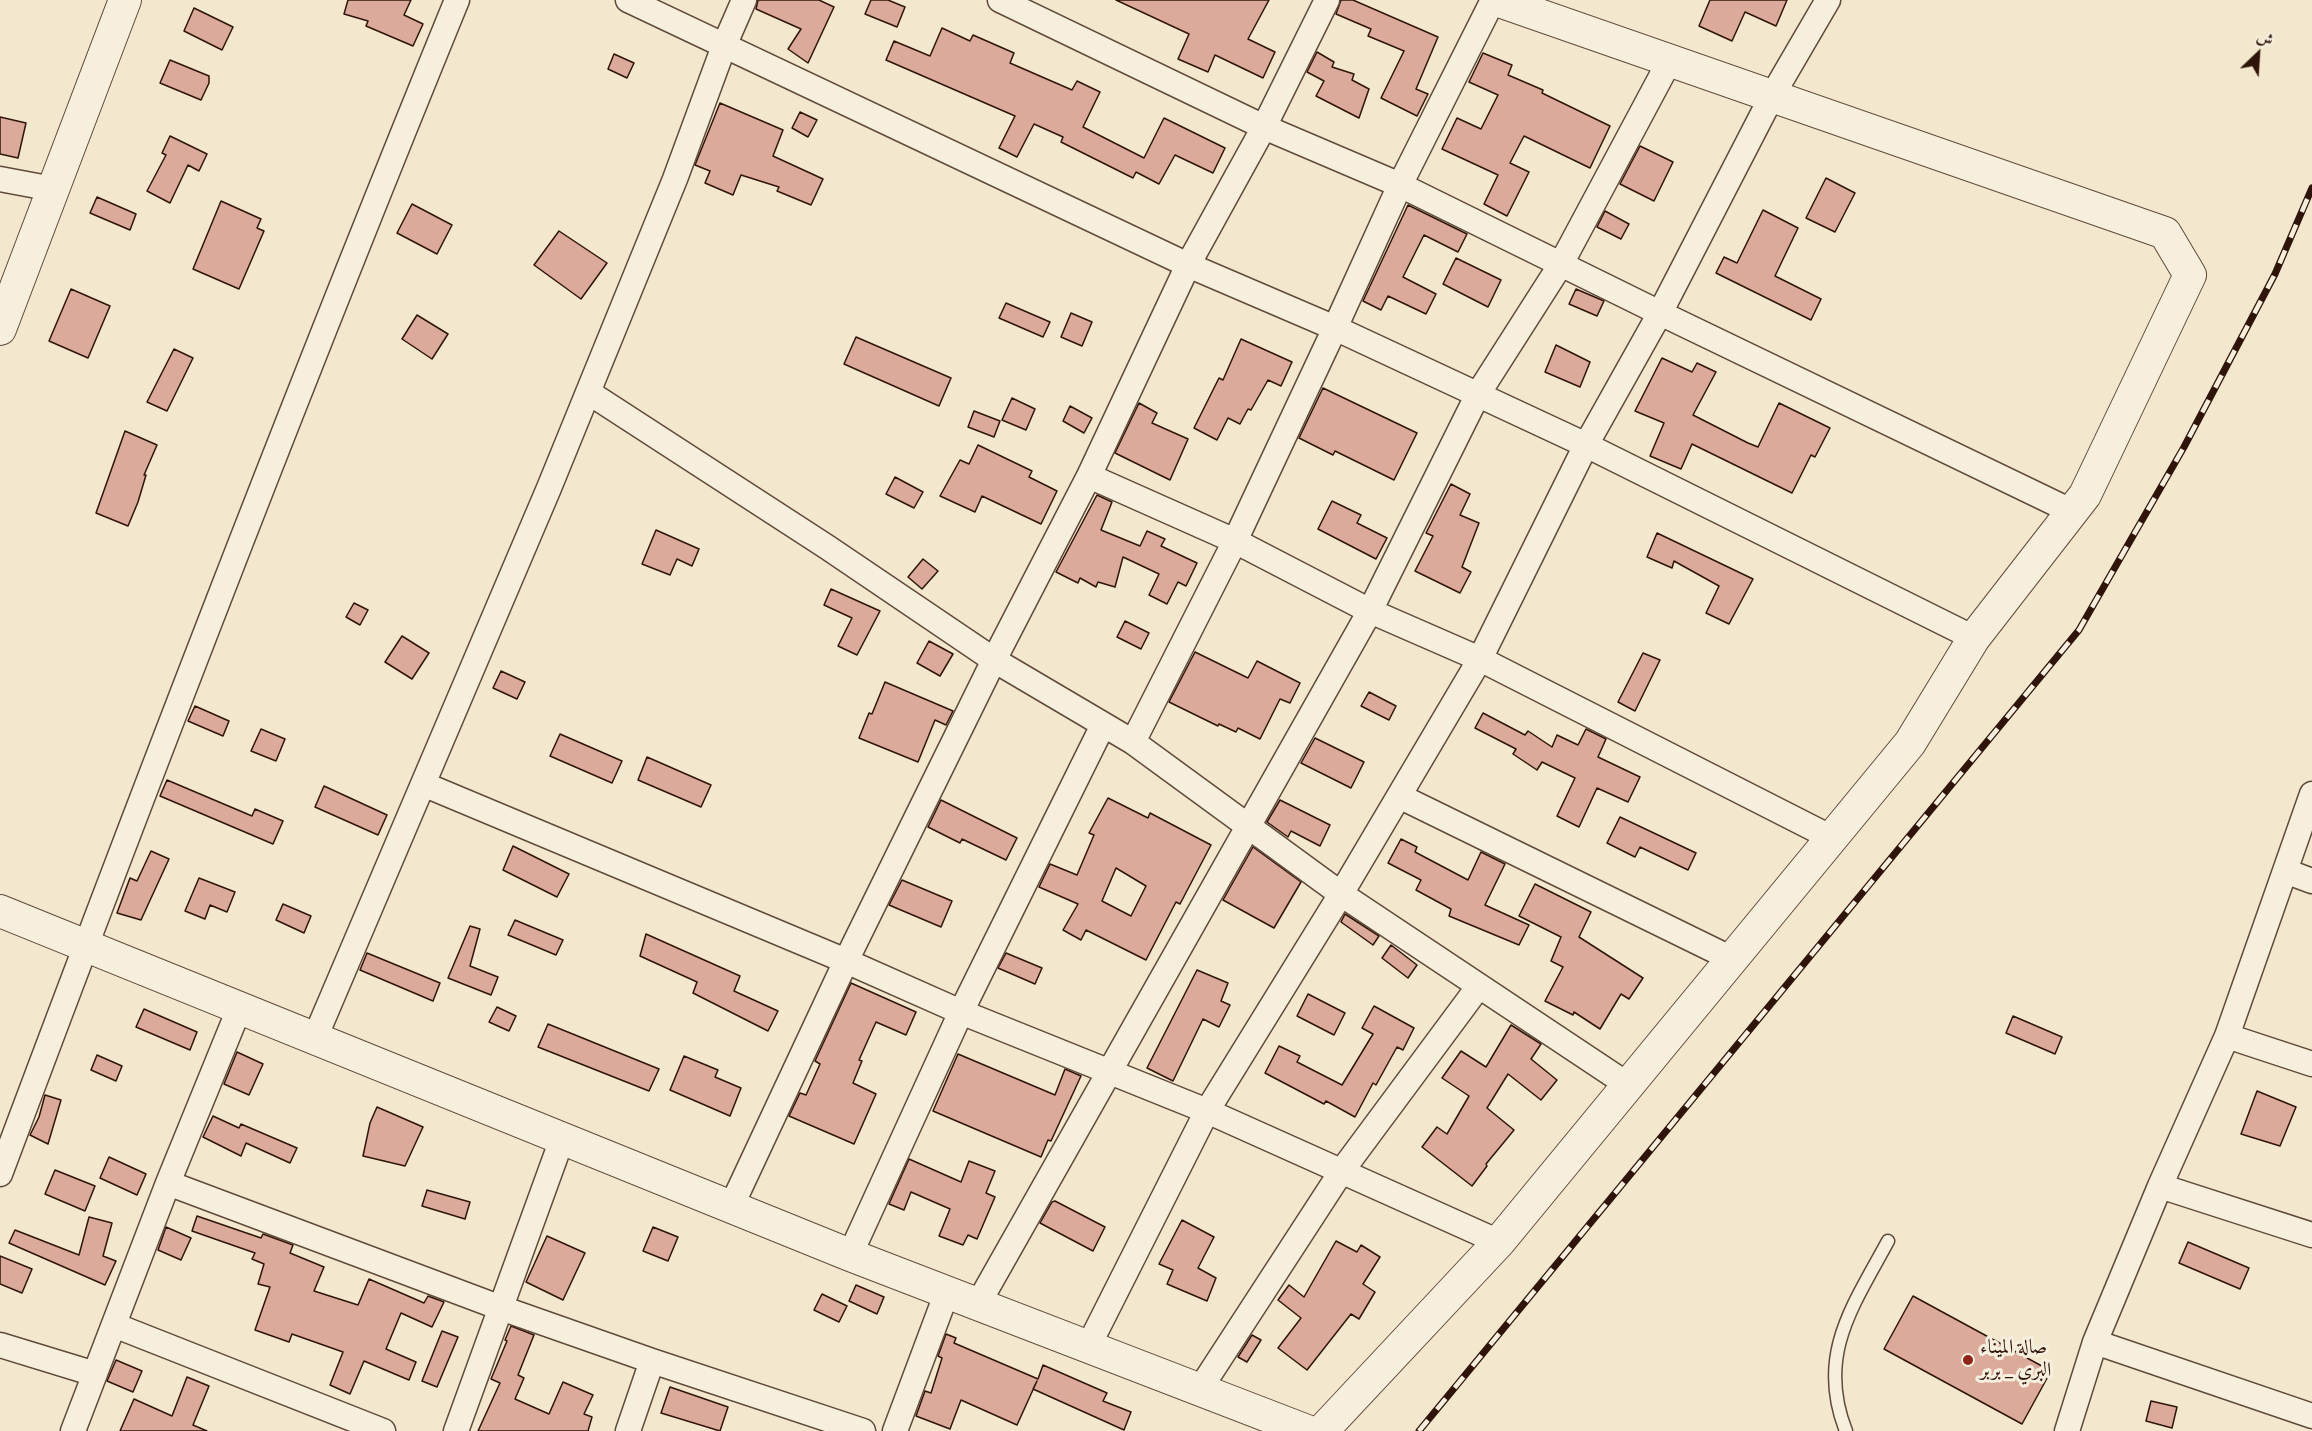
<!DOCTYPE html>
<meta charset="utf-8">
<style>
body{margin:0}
#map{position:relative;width:2312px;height:1431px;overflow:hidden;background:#f3e7cd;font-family:"Gentium Book Plus",Amiri,serif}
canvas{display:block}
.north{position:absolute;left:2228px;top:24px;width:60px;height:60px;-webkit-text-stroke:4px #f7efde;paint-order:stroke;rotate:25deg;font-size:16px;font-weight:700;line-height:24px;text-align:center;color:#2f1509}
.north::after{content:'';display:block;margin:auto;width:21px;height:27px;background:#2f1509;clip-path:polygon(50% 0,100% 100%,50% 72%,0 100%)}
</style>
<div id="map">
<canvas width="2312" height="1431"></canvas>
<div class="north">ش</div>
</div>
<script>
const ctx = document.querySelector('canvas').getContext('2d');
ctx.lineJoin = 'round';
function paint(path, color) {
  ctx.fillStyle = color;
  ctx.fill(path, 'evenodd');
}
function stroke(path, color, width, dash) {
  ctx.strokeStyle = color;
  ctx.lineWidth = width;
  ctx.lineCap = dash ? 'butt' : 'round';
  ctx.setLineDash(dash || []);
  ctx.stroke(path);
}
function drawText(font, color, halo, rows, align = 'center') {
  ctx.font = font + ' "Gentium Book Plus",Amiri,serif';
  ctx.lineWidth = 6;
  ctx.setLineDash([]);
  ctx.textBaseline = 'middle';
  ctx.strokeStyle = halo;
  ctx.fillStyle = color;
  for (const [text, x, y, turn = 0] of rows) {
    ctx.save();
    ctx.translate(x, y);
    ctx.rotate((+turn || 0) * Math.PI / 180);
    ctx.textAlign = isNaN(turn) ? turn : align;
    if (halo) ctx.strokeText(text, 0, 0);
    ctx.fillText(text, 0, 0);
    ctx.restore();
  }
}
const building = new Path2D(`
 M348,0h63l-7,15 19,9 -10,22 -47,-20 2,-5 -24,-7z
 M758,0h61l15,7 -26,56 -20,-14 13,-20 -45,-20z
 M871,0h17l17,7 -8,20 -32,-13z
 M1116,0h153l-21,39 27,13 -12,26 -48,-23 -7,17 -30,-13 11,-25z
 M1341,0h12l85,37 -22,52 12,5 -11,22 -36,-18 23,-47 -36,-15 3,-7 -35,-15z
 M1710,0h77l-11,26 -31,-14 -13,29 -33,-15z
 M194,8l39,19 -11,23 -38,-19z
 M942,28l28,13 3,-6 41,18 -4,10 62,27 5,-9 23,11 -17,35 61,31 20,-40 61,30 -12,25 -38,-18 -16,29 -23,-12 -3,6 -72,-36 2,-5 -29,-13 -17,33 -18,-9 16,-32 -129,-56 8,-19 36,15z
 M1317,52l17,10 -2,5 22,7 -2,6 17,9 -10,29 -43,-22 8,-15 -17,-9z
 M1483,53l29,12 -4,10 35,15 -1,3 68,33 -20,42 -66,-32 -14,27 19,9 -22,44 -23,-12 14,-29 -56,-26 15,-31 24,11 17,-34 -29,-13z
 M614,54l20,9 -7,15 -19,-9z
 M170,60l39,16v7l-8,17 -41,-17z
 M720,103l63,27 -10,26 50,23 -12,26 -34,-14 2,-4 -38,-12 -8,20 -28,-12 5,-12 -15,-6z
 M800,112l17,8 -9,17 -16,-9z
 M0,117l26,6 -8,35 -18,-4z
 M170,136l37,18 -8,17 -11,-6 -18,38 -23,-12 19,-36 -4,-2z
 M1640,146l33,16 -19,39 -34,-17z
 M1826,178l29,15 -20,39 -29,-14z
 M97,197l39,17 -6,16 -40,-17z
 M221,201l40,18 -4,9 7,3 -25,58 -46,-20z
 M412,204l40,21 -15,29 -40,-21z
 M1408,205l59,29 -9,18 -34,-17 -21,42 33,17 -10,20 -38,-18 -7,14 -18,-9z
 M1763,210l35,18 -23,48 46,23 -10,21 -95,-47 8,-16 13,6z
 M1605,211l24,13 -8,15 -24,-12z
 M559,231l48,32 -26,36 -47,-34z
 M1456,258l45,22 -13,27 -45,-23z
 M71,289l39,17 -22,52 -39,-17z
 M1576,289l28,12 -7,15 -28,-12z
 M1006,303l44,19 -7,15 -44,-19z
 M1071,313l21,9 -10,24 -21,-9z
 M417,315l31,19 -16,25 -30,-20z
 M856,337l95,41 -12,28 -95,-42z
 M1241,339l51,23 -11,24 -13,-6 -17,30 -3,-1 -8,15 -12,-6 -11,22 -23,-12 25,-50 4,2z
 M1556,345l34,17 -10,25 -35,-15z
 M174,349l19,9 -26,53 -20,-9z
 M1662,358l30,14 5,-9 19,9 -23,43 55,28 10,4 21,-44 51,25 -15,29 -4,-2 -19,38 -100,-49 -11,25 -31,-13 14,-33 -29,-12z
 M1323,388l94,45 -23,47 -59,-29 -2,4 -34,-17z
 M1012,398l23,11 -9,21 -24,-10z
 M1139,403l18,10 -5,10 36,16 -18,41 -55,-27z
 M1070,406l22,12 -8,15 -21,-12z
 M974,411l26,10 -6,16 -26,-10z
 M125,431l32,14 -13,30h2l-8,27 -10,24 -32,-13z
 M978,445l54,26 -3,6 28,14 -16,33 -59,-28 -7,16 -35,-16 20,-36 9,4z
 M895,477l28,15 -9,16 -28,-14z
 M1451,484l19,10 -10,21 19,8 -17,44 9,5 -11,21 -45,-22 18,-35 -7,-3z
 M1097,495l15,7 -11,28 39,16 7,-15 18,8 -4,7 36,17 -11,23 -8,-4 -11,22 -18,-9 10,-21 -36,-17 -8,30 -17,-5 -2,5 -16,-9 -2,5 -22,-11z
 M1332,501l29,14 -4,8 30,15 -11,21 -58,-30z
 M656,530l43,19 -7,17 -15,-7 -7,16 -28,-11z
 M1657,533l96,46 -24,45 -23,-11 13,-27 -45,-25 -2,7 -25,-11z
 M923,559l15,12 -16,18 -14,-12z
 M831,589l49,22 -23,44 -19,-9 14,-28 -28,-13z
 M354,603l14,7 -8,15 -14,-8z
 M1125,621l24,12 -8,16 -24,-12z
 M402,636l27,17 -17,26 -27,-17z
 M929,641l24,13 -13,22 -23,-13z
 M1195,652l53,26 9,-17 43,22 -10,20 -10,-4 -20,40 -22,-11 -2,4 -17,-8 -1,2 -49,-24z
 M1643,653l17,7 -25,51 -17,-9z
 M501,671l24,11 -8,17 -24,-11z
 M885,682l68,29 -7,14 -11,-5 -17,42 -59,-24 10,-25 3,1z
 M1369,692l27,14 -7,14 -28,-14z
 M195,706l34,15 -6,15 -35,-15z
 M1483,713l42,22 3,-4 24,16 5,-12 21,10 8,-16 20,10 -8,18 42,20 -12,25 -31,-14 -18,39 -22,-11 18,-38 -33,-16 -5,8 -24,-16 3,-5 -41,-21z
 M261,729l24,10 -9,22 -25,-10z
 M560,734l62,27 -10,22 -62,-27z
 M1315,738l49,24 -13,26 -50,-25z
 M647,757l64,28 -10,22 -63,-27z
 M167,780l85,36 3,-7 28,12 -10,23 -113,-48z
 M324,786l63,29 -9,20 -63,-28z
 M1108,798l40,20 2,-5 61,32 -31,59 -4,-2 -30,58 -60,-30 -5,10 -18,-10 15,-26 -39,-17 11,-23 27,11 17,-40 -5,-2zM1116,868l30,18 -15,30 -29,-15z
 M941,800l76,38 -11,22 -44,-21 -2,4 -32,-16z
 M1280,800l50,25 -10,21 -29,-15 -3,6 -21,-15z
 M1620,817l76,36 -8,17 -48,-23 -5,10 -28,-14z
 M1401,839l16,8 -2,5 53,28 13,-28 24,12 -20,41 44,20 -10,20 -70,-29 2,-7 -35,-19 5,-10 -33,-17z
 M513,846l56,28 -12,23 -54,-27z
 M1253,847l48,35 -27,46 -51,-28z
 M151,851l18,8 -28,61 -24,-7 13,-35 7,3z
 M199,878l36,14 -8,20 -17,-7 -5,14 -20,-8z
 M902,880l50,21 -11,26 -52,-22z
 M1535,884l56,28 -12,25 64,41 -14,21 -8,-5 -21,35 -26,-17 -1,3 -28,-14 18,-34 -12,-6 10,-24 -42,-21z
 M283,904l28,12 -7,17 -28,-13z
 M1345,914l34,22 -6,9 -32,-23z
 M515,920l48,20 -7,15 -48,-20z
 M470,926l10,3 -10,37 28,11 -7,18 -43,-17z
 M646,934l94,42 -6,15 44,20 -10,20 -75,-38 4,-11 -57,-26z
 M1391,945l26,20 -9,13 -26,-20z
 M367,953l73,30 -7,18 -73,-31z
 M1006,953l36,15 -7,16 -37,-16z
 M1197,970l31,13 -7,18 9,4 -11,22 -16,-8 -30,62 -26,-13z
 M851,983l65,29 -10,23 -30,-13 -17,38 3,1 -9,22 23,11 -22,50 -65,-28 11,-23 6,2 14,-31 -5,-3z
 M1308,994l37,19 -11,22 -37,-19z
 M1374,1006l40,22 -11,22 -6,-3 -21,38 -3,-2 -18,34 -29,-16 -2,3 -59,-31 14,-27 21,10 -3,6 45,23 31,-51 -11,-6z
 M497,1007l19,9 -7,15 -20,-9z
 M144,1009l53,23 -7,18 -54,-23z
 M2013,1016l49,21 -7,17 -49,-21z
 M548,1024l111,45 -10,22 -111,-44z
 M1511,1025l30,19 -10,15 26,21 -16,20 -33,-26 -21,34 27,22 -28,34 1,2 -15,20 -50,-39 15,-20 10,7 22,-38 -27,-18 19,-27 25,16z
 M237,1052l26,12 -14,31 -25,-11z
 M958,1054l97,41 10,-26 16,7 -30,65 -3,-1 -7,17 -108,-46z
 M97,1055l25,11 -6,15 -25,-11z
 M684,1056l34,14 -3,7 26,11 -11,28 -60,-26z
 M2257,1091l39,16 -16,39 -39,-12z
 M45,1095l16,5 -13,44 -18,-9 9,-18z
 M377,1107l46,20 -18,39 -42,-10 7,-33z
 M213,1116l26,12 2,-4 56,24 -7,15 -44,-20 -5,13 -38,-19z
 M109,1157l37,17 -9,21 -37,-17z
 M909,1159l52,23 8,-21 26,10 -9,22 9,4 -18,42 -9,-4 -5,10 -24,-9 11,-27 -39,-17 -7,18 -15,-6z
 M55,1170l40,16 -10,25 -40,-17z
 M427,1190l43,12 -5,17 -43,-13z
 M1055,1201l50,26 -12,24 -53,-28 12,-21z
 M197,1216l64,22 2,-4 30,11 -3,8 34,14 -10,24 44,14 11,-26 55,24 4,-7 16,6 -12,25 -31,-14 -15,36 30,13 -7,18 -45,-19 -14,33 -20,-9 13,-33 -51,-18 -3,8 -34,-12 15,-43 -12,-3 6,-20 -12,-5 3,-6 -63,-22z
 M89,1217l23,6 -9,33 13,5 -11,24 -96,-42 6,-13 64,25z
 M1182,1220l32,17 -16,31 18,10 -9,23 -40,-17 6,-14 -14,-6z
 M166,1227l25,11 -10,22 -23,-10z
 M653,1227l25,10 -10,24 -25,-10z
 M547,1236l38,17 -22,47 -37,-18z
 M1336,1241l21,11 4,-7 19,12 -17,27 12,8 -16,27 -8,-5 -44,56 -29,-22 23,-30 -23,-18 11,-15 15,12z
 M2188,1242l61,26 -9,21 -61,-26z
 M0,1256l32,13 -10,24 -22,-9z
 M856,1285l28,12 -7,17 -28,-13z
 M822,1294l25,12 -8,16 -25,-12z
 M1913,1296l138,75 -29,53 -138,-75z
 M511,1326l23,9 -16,40 6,3 -9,21 34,15 14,-32 30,13 -9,19 8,3 -4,14h-110l22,-48 -9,-4 16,-38 -2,-1z
 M442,1331l16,6 -21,50 -15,-6z
 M946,1334l10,4 -2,5 84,36 5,-14 64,28 -4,8 28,11 -7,18 -91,-41 4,-8 -20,44 -56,-25 -11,29 -34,-13 9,-25 6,2 11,-35 -4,-2z
 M1252,1335l9,5 -14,22 -9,-5z
 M116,1360l26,11 -9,21 -26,-11z
 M187,1377l22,9 -16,39 14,6h-87l14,-32 38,17z
 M670,1387l58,20 -8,24 -59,-18z
 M2151,1401l26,6 -5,21 -26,-7z`);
const service = new Path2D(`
 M1846,1431c-30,-76 7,-125 42,-190`);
const minor = new Path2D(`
 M628,0l560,265 147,63 251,117 388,193
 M1000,0l264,127 136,58 260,128 413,199
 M0,179l53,10
 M588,392l239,155 167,113 139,82 208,152 287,191
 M1089,476l146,65 135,70 110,48 352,179
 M1133,742l102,-201 100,-213 65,-143 93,-185
 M423,784l423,177 115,51 246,99 292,131
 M2312,794l-85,242 -67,150 152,49
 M1399,796l333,163
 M2285,871l27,10
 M2227,1036l85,28
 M314,1040l235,-552 126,-309 49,-133 20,-46
 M0,1174c147,-393 298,-785 457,-1174
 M168,1183l333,125 151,53 211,70
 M731,1207l115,-246 148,-301 95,-184 99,-211 76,-138 63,-127
 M850,1255l111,-243 142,-287
 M978,1304l392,-693 108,-217 83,-130 109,-204
 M114,1325l269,106
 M2095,1342l217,74
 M0,1345l95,29
 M1088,1347l119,-236 134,-217 139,-235 106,-214 74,-132 112,-217 56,-96
 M1200,1389l141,-217 138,-186
 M73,1431l95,-248 71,-174
 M456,1431l106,-292
 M628,1431l24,-70
 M895,1431l52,-139
 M2067,1431l28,-89 65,-156`);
const tertiary = new Path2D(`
 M0,329l125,-329
 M0,911l850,344 457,176
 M1322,1431l177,-189 411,-499 64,-105 111,-143 105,-220 -25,-42 -669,-233`);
const rail = new Path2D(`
 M1419,1431l660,-801 105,-183 91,-173 37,-86`);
const markers = [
 [1968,1360,6,"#8f2418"]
];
const poiNames = [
 ["صالة الميناء",1980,1348],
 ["البري _ بربر",1980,1371]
];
paint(building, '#dbaa9a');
stroke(building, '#2f1509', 1.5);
stroke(service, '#604a3a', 15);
stroke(minor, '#604a3a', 27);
stroke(tertiary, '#604a3a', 34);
stroke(service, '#f7efde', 12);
stroke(minor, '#f7efde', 24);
stroke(tertiary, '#f7efde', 32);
stroke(rail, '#2f1509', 7);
stroke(rail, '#f7efde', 4.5, [14]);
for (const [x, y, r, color] of markers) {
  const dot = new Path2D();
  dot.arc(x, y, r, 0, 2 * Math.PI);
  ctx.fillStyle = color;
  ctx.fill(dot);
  stroke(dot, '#f7efde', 2);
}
drawText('20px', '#2f1509', '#f7efde', poiNames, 'left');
</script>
